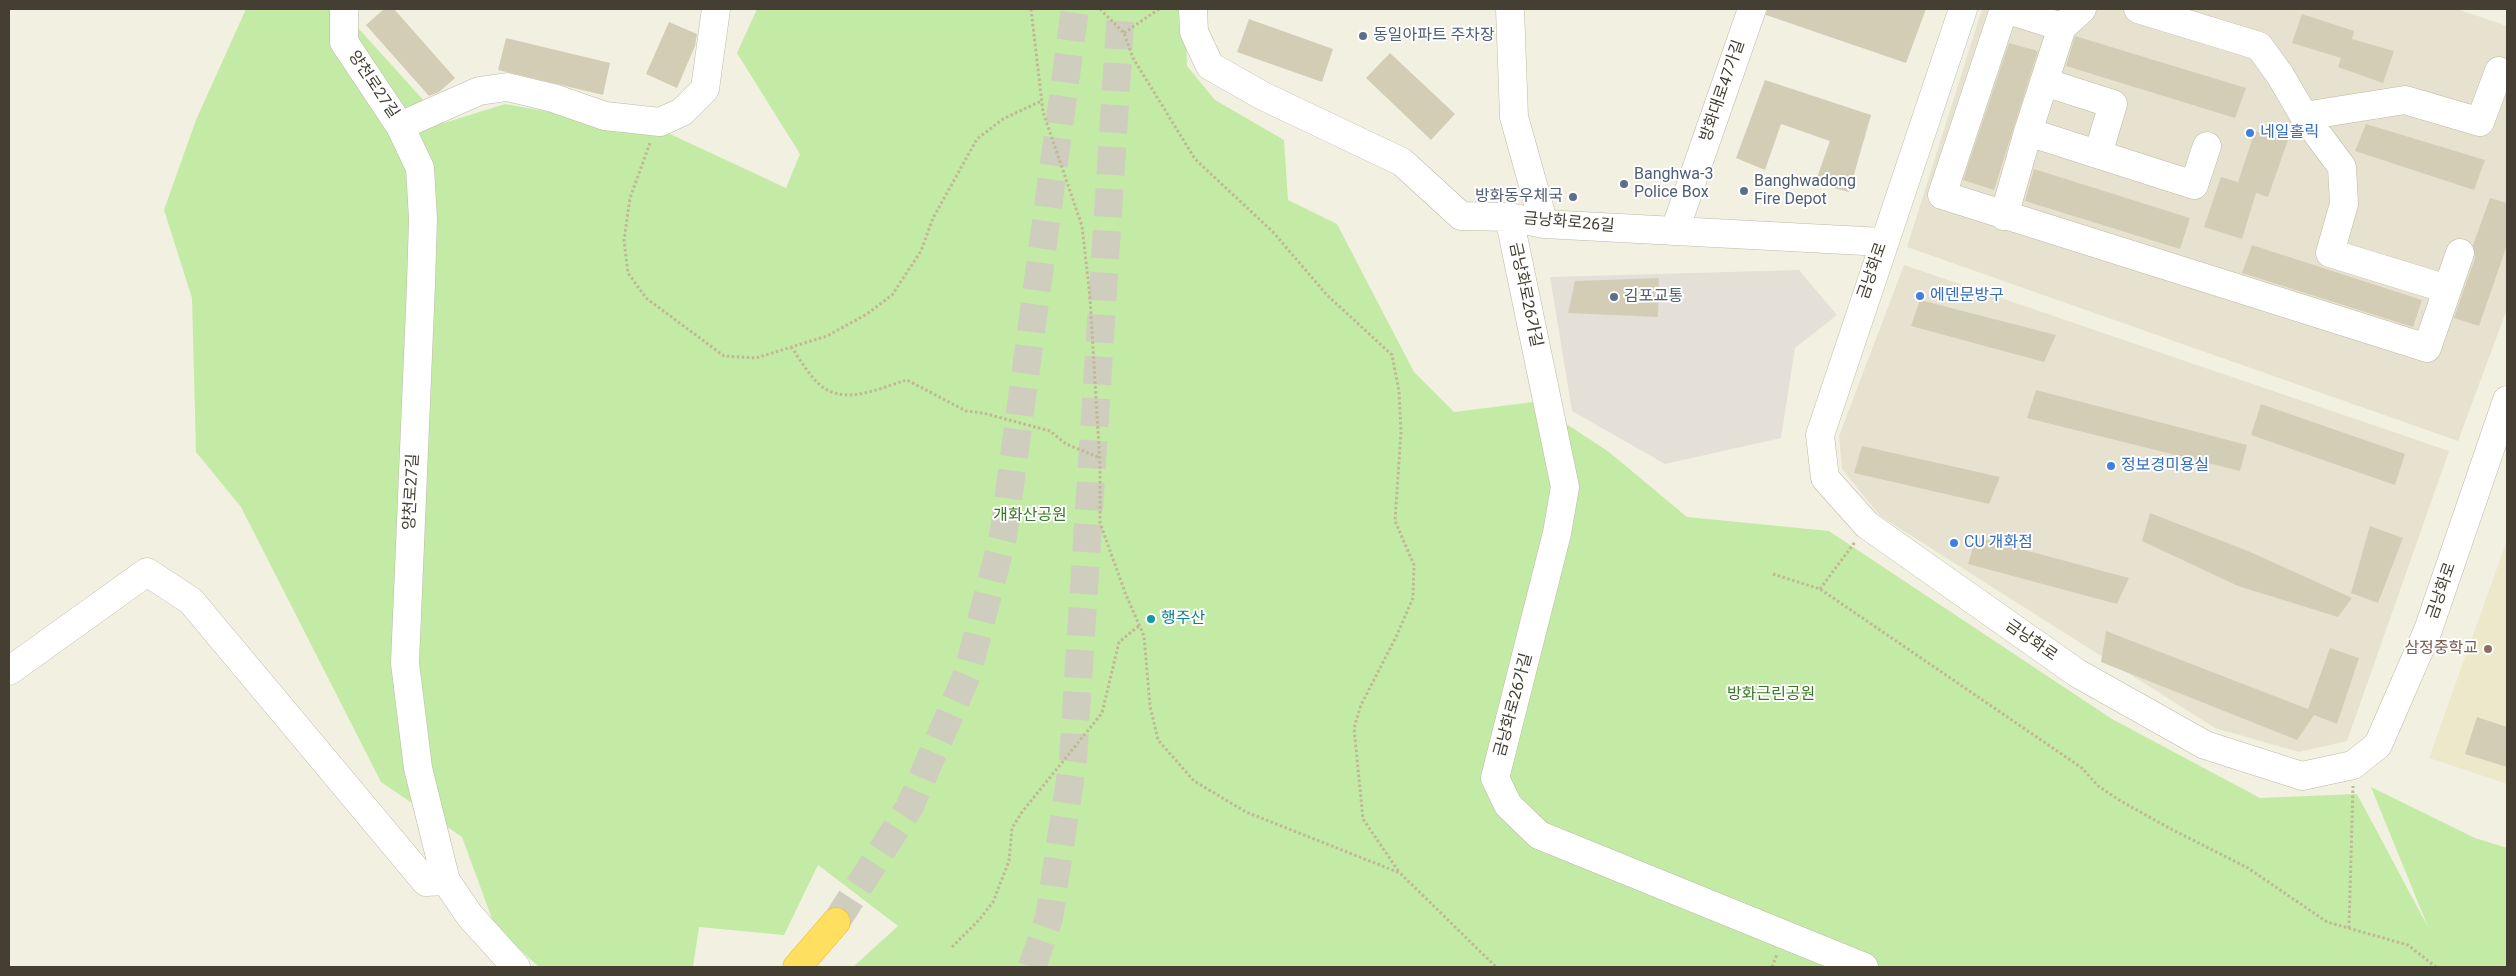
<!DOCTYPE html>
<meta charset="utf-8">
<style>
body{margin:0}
#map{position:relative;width:2516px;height:976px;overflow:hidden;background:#f2f0e1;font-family:Roboto,sans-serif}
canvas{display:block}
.frame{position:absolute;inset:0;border:10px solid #443f32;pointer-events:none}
</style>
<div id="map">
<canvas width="2516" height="976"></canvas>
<div class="frame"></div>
</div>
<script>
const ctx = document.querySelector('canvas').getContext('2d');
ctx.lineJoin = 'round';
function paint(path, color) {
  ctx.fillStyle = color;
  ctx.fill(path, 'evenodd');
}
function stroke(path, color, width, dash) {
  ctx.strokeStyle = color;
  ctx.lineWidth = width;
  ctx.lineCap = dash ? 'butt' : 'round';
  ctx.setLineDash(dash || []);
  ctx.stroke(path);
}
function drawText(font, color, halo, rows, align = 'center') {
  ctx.font = font + ' Roboto,"Noto Sans KR",sans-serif';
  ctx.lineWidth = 4;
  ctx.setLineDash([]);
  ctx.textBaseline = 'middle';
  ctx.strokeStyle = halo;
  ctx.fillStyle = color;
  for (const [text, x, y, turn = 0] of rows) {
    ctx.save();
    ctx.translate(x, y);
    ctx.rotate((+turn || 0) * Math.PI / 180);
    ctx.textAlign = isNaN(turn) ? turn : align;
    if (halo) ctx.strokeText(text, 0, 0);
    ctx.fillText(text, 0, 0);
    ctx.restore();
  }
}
const residential = new Path2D(`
 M1982,9h475l50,17v283l-49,132 -551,-194z
 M1904,265l545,186 -102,290 -48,11 -84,-24 -335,-212 -38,-47 -3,-33z`);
const industrial = new Path2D(`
 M1799,270l38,45 -42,33 -14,90 -116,26 -93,-53 -22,-134z`);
const education = new Path2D(`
 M2507,540v244l-78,-26z`);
const green = new Path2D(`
 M246,9h95l103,114 61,-19 163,29 118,55 14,-34 -63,-101 20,-44h428l2,57 28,34 69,40 4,60 49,24 77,148 40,40 79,-10 76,50 78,65 142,14 283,188 148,79 97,-4 71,133 -57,-140 104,51 32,10v119h-1654l45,-41 -80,-61 -34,70 -85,-8 -6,40h-154l-44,-40 -33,-90 -81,-55 -140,-275 -45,-55 -4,-154 -28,-88 32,-90z`);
const building = new Path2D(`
 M384,9h10l61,69 -16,14 -10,4 -63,-71z
 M1767,9h159l-20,54 -140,-48z
 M2302,14l52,17 -2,8 42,12 -11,32 -45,-16 3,-9 -49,-15z
 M1249,19l84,30 -11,33 -85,-30z
 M669,22l28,12 -2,12 -18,42 -31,-14z
 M2075,36l171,52 -11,30 -169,-52z
 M506,38l104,25 -7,32 -105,-25z
 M2009,43l29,8 -44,139 -31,-10z
 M1390,53l65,61 -24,26 -65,-62z
 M1765,80l106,35 -22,77 -34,-9 15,-42 -49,-17 -16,46 -29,-12z
 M2366,124l119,36 -11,30 -119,-39z
 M2255,131l33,9 -20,57 -12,-4 -14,46 -38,-12 17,-50 17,5z
 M2034,169l156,49 -10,31 -155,-48z
 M2490,198l17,5v42l-28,81 -25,-8 21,-60 -2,-13z
 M2252,245l170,55 -9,27 -171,-54z
 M1659,278l-1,39 -90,-4 7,-32z
 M1920,300l136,35 -12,27 -133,-36z
 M2036,390l211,55 -7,26 -213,-53z
 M2261,404l144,50 -10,31 -144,-50z
 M1862,446l138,31 -11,27 -135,-31z
 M2150,513l98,38 104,47 -14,19 -100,-31 -96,-45z
 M2370,526l33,12 -25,65 -27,-10z
 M1976,537l153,41 -12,26 -149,-40z
 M2106,631l202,78 22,-61 29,10 -22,66 -23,-9 -17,25 -196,-78z
 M2477,717l30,10v40l-42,-13z`);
const highwayTunnel = new Path2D(`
 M836,922l73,-114 58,-133 36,-138 72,-528
 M1032,967l17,-49 24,-158 48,-751`);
const path = new Path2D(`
 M1031,9l12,103 39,114 8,71 10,168v58l26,72 18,41 6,70 8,34 36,41 52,31 154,61 96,94
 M1100,9l24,24 9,25 62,101 78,73 54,63 65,60 7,36 2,41 -6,89 19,44 -1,33 -16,37 -36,70 -7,23 9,91 36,53
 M1124,33l35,-24
 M650,143l-20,55 -6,42 4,33 18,25 78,58 32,2 71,-22 40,-22 25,-19 29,-44 12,-33 44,-79 26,-20 38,-18
 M791,347c9,12 17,27 28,37 25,23 60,4 88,-4l59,31 17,2 67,18 16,13 34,14
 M1773,574l47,15 262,179 16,18 21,14 50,28 79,40 79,54 81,23 28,22
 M1820,589l35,-47
 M2349,928l4,-142
 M952,947l27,-27 14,-18 16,-41 3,-33 10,-16 80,-99 17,-71 21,-17
 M1772,967l5,-13`);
const minor = new Path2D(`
 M344,9v33l56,84 20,42 3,51 -2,65 -16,379 13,105 28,113 24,35 46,51
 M1193,9l1,23 16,34 53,30 139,66 59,54 48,1 35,7 339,18
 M1510,9l4,108 30,107
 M1963,9l-143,426 5,43 42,47 210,148 128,72 97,31 51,-11 25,-20 50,-115 79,-230
 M2004,9l-62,186 485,153 33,-95
 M2005,9l57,18 20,-18
 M2138,9l121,37 21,29 24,41 38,51 2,37 -14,49 117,36
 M2044,82l69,22 -15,50
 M2304,116l101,-16 75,22 19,-51
 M400,126l79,-35 28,-4 46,11 52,18 55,6 22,-10 23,-23 11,-80
 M2028,132l166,53 13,-39
 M2004,216l24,-84 34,-105
 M1509,217l56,270 -8,46 -62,245 13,27 31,30 325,132
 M1675,230l77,-221
 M9,671l138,-99 44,29 235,281 20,-1`);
const highway = new Path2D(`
 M797,967l39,-45`);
const markers = [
 [1363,36,5,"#5c6f8a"],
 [2250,133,5,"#3f7fe0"],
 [1624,184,5,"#5c6f8a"],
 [1744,191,5,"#5c6f8a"],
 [1573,197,5,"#5c6f8a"],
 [1920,296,5,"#3f7fe0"],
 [1614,297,5,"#5c6f8a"],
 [2111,466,5,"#3f7fe0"],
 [1954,543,5,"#3f7fe0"],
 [1151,619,5,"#0f9aa8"],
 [2488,649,5,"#8d6e63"]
];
const serviceNames = [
 ["동일아파트 주차장",1373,36],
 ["Banghwa-3",1634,175],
 ["Police Box",1634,193],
 ["Banghwadong",1754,182],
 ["Fire Depot",1754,200],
 ["방화동우체국",1563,197,"right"],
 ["김포교통",1624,297]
];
const streetNames = [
 ["양천로27길",373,85,56],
 ["방화대로47가길",1723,91,-71],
 ["금낭화로26길",1569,223,5],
 ["금낭화로",1873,271,-71],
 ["금낭화로26가길",1525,295,78],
 ["양천로27길",412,492,-87],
 ["금낭화로",2442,591,-71],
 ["금낭화로",2031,641,35],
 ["금낭화로26가길",1514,705,-75]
];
const shopNames = [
 ["네일홀릭",2260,133],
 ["에덴문방구",1930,296],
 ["정보경미용실",2121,466],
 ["CU 개화점",1964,543]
];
const parkNames = [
 ["개화산공원",1030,516],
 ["방화근린공원",1771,695]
];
const cultureNames = [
 ["행주산",1161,619]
];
const educationNames = [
 ["삼정중학교",2478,649]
];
paint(residential, '#e7e2cf');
paint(industrial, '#e4e0d7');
paint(education, '#ede8ca');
paint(green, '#c3eba6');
paint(building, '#d4cdb6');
stroke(highwayTunnel, '#cfcdbe', 28, [28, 14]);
stroke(minor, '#beb9a4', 29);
stroke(highway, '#e9bb24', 29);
stroke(path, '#c1b794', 3, [2.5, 2.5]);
stroke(minor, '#fff', 28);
stroke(highway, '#ffdf60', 28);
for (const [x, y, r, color] of markers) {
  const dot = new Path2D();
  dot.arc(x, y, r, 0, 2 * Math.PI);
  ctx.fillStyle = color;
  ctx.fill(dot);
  stroke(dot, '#fff', 2);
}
drawText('16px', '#4e5e75', '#fff', serviceNames, 'left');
drawText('16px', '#443f32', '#fff', streetNames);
drawText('16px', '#366cbe', '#fff', shopNames, 'left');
drawText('16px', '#377921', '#fff', parkNames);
drawText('16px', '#0d838f', '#fff', cultureNames, 'left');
drawText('16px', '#785e54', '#fff', educationNames, 'right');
</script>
